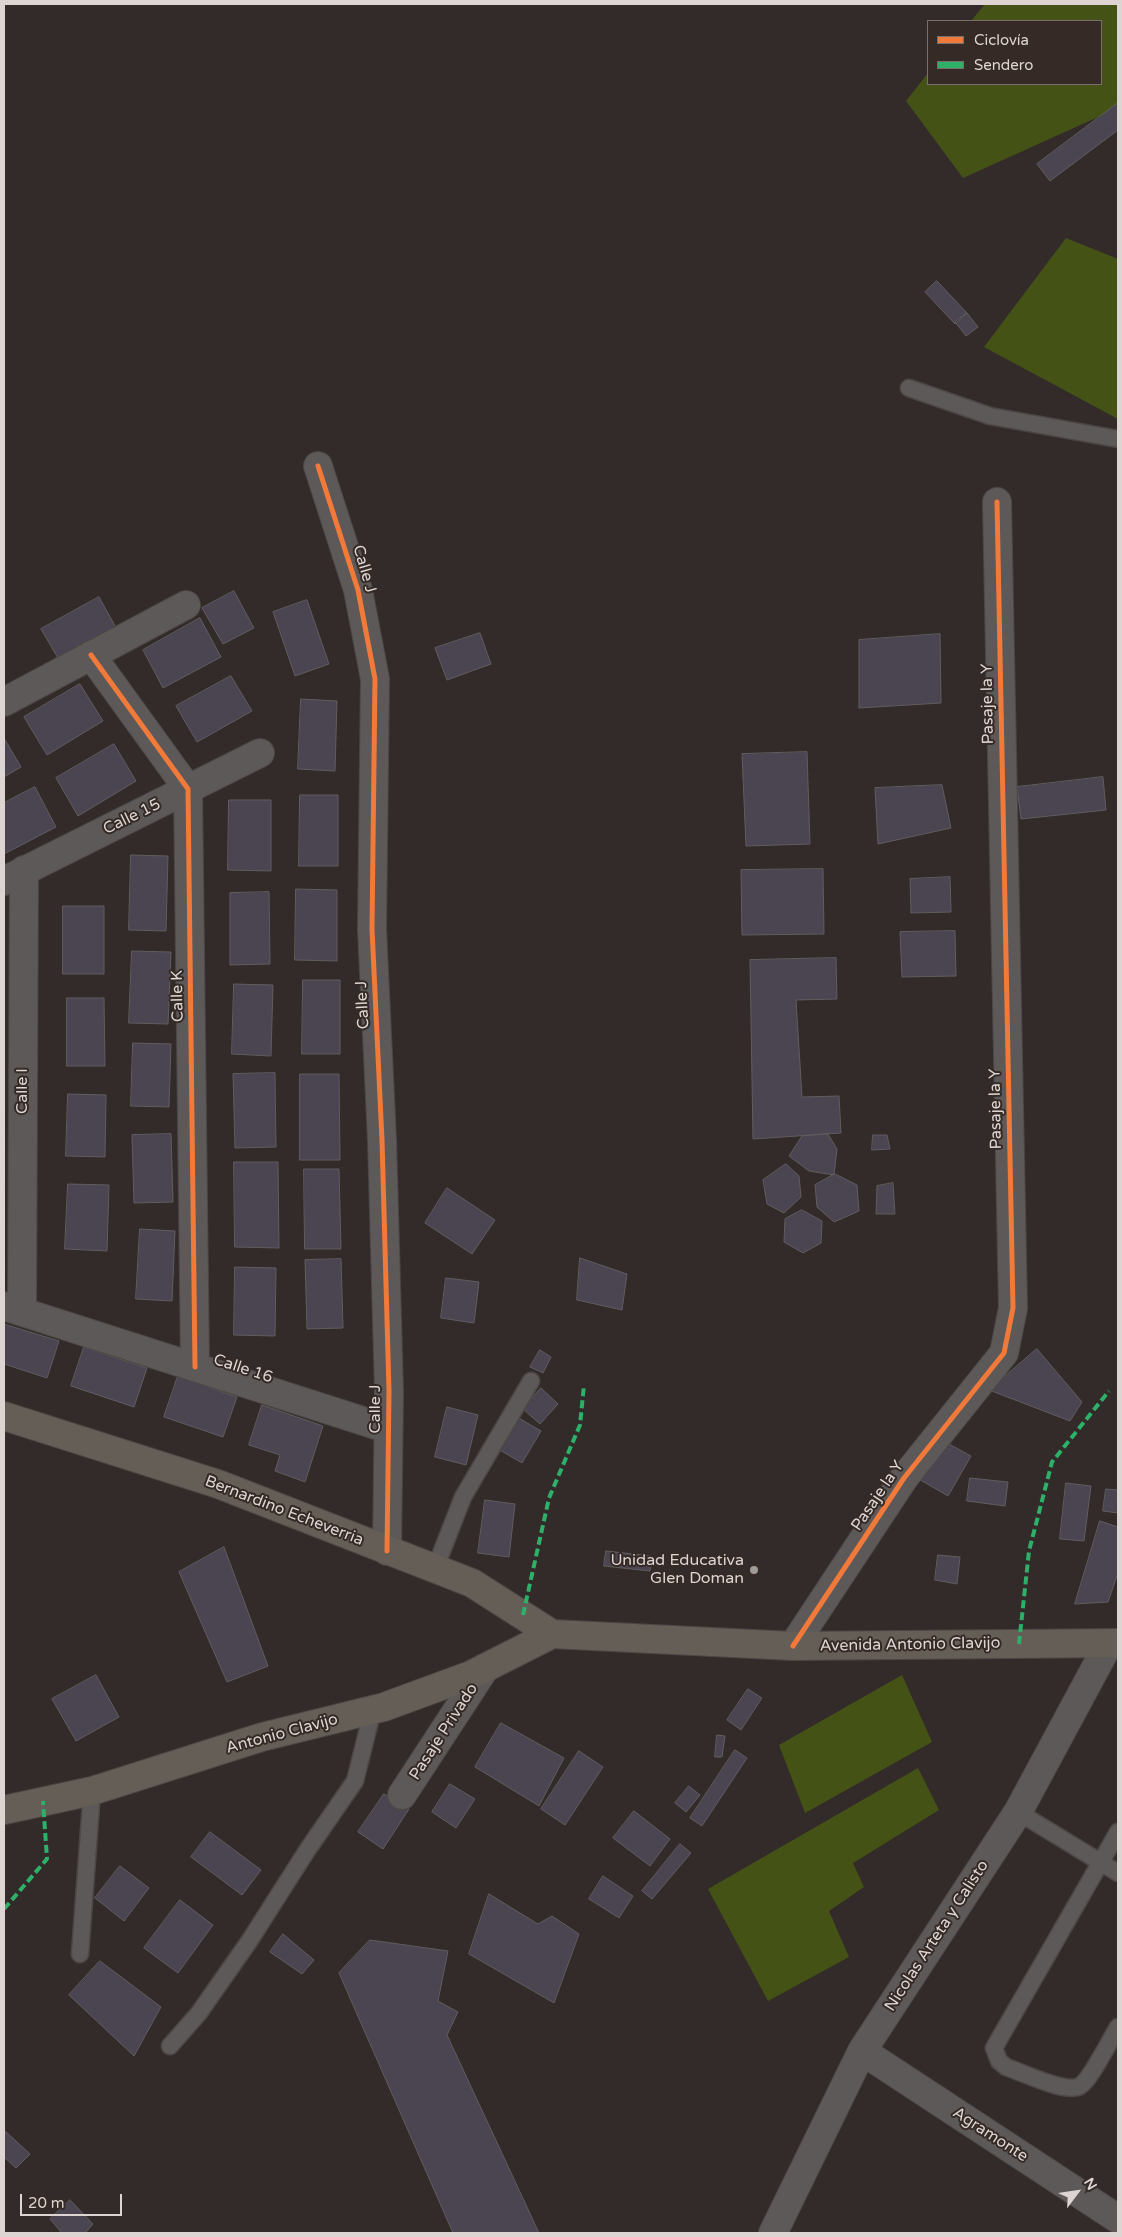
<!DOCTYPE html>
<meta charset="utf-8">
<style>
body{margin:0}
#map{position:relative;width:1122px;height:2237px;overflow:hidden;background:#322b2a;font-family:"Varela Round",sans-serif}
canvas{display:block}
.frame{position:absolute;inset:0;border:5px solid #dcd5d2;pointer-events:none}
.legend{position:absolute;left:927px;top:20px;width:175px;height:65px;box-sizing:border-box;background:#352a26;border:1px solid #786e6b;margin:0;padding:6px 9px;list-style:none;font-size:15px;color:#dcd5d2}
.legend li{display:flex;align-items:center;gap:10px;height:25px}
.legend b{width:25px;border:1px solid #786e6b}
.north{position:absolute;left:1052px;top:2167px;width:50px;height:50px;-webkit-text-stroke:4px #352a26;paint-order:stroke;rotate:59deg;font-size:14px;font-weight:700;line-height:20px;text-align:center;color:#dcd5d2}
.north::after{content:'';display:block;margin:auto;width:18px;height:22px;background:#dcd5d2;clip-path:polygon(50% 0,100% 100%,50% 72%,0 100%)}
.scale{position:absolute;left:20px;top:2194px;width:102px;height:22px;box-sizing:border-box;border:2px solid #dcd5d2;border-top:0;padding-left:6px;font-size:15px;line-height:18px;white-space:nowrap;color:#dcd5d2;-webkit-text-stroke:4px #352a26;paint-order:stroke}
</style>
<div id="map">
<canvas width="1122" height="2237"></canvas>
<div class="frame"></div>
<ul class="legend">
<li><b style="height:6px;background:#f17a3a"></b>Ciclovía</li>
<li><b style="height:6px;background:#2db169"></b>Sendero</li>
</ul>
<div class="north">N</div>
<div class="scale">20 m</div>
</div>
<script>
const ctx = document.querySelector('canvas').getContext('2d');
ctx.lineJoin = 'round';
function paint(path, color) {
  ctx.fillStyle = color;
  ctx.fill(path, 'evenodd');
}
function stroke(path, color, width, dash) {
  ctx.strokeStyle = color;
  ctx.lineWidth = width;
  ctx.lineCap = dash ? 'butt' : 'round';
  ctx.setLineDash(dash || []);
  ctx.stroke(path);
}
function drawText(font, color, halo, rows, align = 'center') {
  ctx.font = font + ' "Varela Round",sans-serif';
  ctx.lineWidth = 4;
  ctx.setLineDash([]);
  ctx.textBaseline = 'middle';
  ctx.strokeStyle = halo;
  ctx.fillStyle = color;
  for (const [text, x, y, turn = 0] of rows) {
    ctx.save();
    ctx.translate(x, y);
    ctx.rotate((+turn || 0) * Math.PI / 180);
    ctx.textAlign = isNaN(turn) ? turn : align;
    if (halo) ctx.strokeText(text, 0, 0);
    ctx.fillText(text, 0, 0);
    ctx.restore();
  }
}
const green = new Path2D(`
 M985,4h133v104l-155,70 -57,-77 22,-28v11h173v-63h-130z
 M1066,238l52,21v160l-134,-72z
 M902,1675l30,67 -127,71 -26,-68z
 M918,1768l21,42 -86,53 11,24 -35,24 20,46 -81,44 -60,-112z`);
const building = new Path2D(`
 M1118,103v27l-68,51 -13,-17z
 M937,281l30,32 -12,11 -30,-32z
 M967,313l11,14 -12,9 -11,-14z
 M234,591l20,37 -31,16 -21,-36z
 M99,597l20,36 -57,32 -21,-36z
 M307,600l22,64 -34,12 -22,-64z
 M200,618l21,39 -58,31 -20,-38z
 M480,633l11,31 -44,16 -12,-32z
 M940,634l1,69 -82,5v-68z
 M231,676l21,35 -55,31 -21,-36z
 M80,684l23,37 -56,34 -23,-38z
 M301,699l36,2 -2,70 -37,-2z
 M4,738l17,29 -17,10z
 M114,744l22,37 -58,35 -22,-38z
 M807,752l3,92 -64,2 -4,-92z
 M1103,777l3,33 -85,9 -4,-32z
 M942,785l9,43 -73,16 -3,-56z
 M35,787l21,40 -52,27v-51z
 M300,795h38v71h-39z
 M229,800h42v71l-43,-1z
 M131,855l37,1 -2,75 -37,-1z
 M823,869l1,65 -82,1 -1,-65z
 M950,877l1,35 -40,1 -1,-34z
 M296,889l41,1v71l-42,-1z
 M269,892l1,72 -40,1v-72z
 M63,906h41v68h-41z
 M955,931l1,45 -54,1 -2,-45z
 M132,951l39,1 -3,72 -39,-1z
 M836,958l1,41 -41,1 6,97 37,-1 2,37 -88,6 -3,-179z
 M303,980h37v74h-38z
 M234,984l39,1 -2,71 -39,-2z
 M67,998h37l1,68h-38z
 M133,1043l38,1 -2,63 -38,-1z
 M275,1073l1,74 -41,1 -2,-74z
 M300,1074h39l1,86h-40z
 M68,1094l38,1 -1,62 -39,-1z
 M171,1134l2,68 -39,1 -2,-68z
 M828,1134l9,15 -3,26 -25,-4 -20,-15 13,-20z
 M873,1135h14l3,14 -18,1z
 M234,1162h44l1,86 -44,-1z
 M786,1164l13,12 2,21 -17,16 -17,-9 -4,-24z
 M304,1169h35l2,80h-36z
 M835,1174l22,11 2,26 -25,11 -17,-15 -2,-22z
 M893,1183l2,31h-19l1,-28z
 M68,1184l41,1 -2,66 -42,-2z
 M447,1188l48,32 -23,34 -47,-31z
 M802,1210l20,11 -1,22 -18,10 -19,-11 1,-23z
 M140,1229l35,2 -3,70 -36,-2z
 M580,1258l47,16 -5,36 -45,-10z
 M341,1259l2,69 -36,1 -2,-69z
 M235,1267l41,1 -1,68 -41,-1z
 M446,1278l33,4 -5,41 -33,-5z
 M4,1324l55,17 -12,37 -43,-14z
 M84,1347l63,21 -13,39 -63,-21z
 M1037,1349l45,53 -12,19 -81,-31z
 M540,1350l11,7 -8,16 -13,-6z
 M178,1376l59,21 -14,40 -59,-20z
 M541,1388l17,16 -18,20 -17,-15z
 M262,1405l61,21 -18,56 -30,-11 5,-16 -31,-10z
 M447,1407l31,8 -12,50 -31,-8z
 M517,1417l24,14 -19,32 -24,-14z
 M940,1439l31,17 -23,40 -31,-18z
 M970,1478l38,4 -3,24 -38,-5z
 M1066,1483l25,3 -7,55 -24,-2z
 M1106,1489l12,1v23l-15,-2z
 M485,1500l30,4 -6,53 -31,-4z
 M1100,1521l18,6v46l-10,29 -33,2z
 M224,1547l44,119 -41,16 -48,-110z
 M606,1551l46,5 -2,15 -46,-5z
 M938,1555l22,2 -3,27 -22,-4z
 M96,1675l23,42 -43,24 -24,-42z
 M748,1689l14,9 -21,32 -14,-10z
 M501,1723l63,35 -25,48 -64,-39z
 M717,1735l8,1 -3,21h-7z
 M735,1750l12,8 -45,68 -12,-8z
 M579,1751l24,16 -38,58 -24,-16z
 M450,1784l25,15 -19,29 -24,-16z
 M689,1786l11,9 -14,17 -11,-9z
 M384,1794l25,15 -26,40 -25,-17z
 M634,1811l36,28 -20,27 -37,-28z
 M210,1832l51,38 -19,25 -51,-38z
 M680,1844l11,9 -39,46 -10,-8z
 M120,1866l29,22 -25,33 -29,-23z
 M603,1876l30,20 -14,22 -30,-19z
 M489,1894l49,30 14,-8 27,18 -25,69 -85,-49z
 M180,1900l33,25 -35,48 -34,-25z
 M283,1934l31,26 -12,14 -32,-22z
 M370,1940l78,11 -10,50 20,11 -11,23 92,198h-86l-114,-260z
 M100,1961l61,46 -27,49 -65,-61z
 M4,2130l26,24 -14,14 -12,-11z
 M70,2200l23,24 -8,9h-25l1,-1 -11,-13z`);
const lane = new Path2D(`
 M909,388l81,28 128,23
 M435,1569l28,-72 68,-116
 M1018,1812l100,61
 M1118,1832l-124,216 5,13 7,6c16,5 59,27 74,19 11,-7 30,-46 38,-59
 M80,1954l12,-163
 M170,2046l29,-33 51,-73 58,-91 47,-68 18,-72`);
const street = new Path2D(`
 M318,466l40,124 17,89 -3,250 10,211 7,251 -2,160
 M91,655l97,134 7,578
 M4,702l182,-97
 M4,881l256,-128
 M4,1306l384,123
 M22,1311l2,-441
 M793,1646l111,-168 100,-125 9,-45 -16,-806
 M402,1795l83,-127
 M862,2051l256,168
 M773,2233l89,-182 156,-239 91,-169`);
const secondary = new Path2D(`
 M4,1416l214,68 254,99 80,51
 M552,1634l241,12 325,-3
 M4,1810l88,-19 170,-54 122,-30 87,-32 81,-41`);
const quiet = new Path2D(`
 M523,1615l26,-117 31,-73 4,-40
 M1019,1644l10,-93 23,-89 57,-71
 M4,1909l43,-50 -4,-58`);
const cycleway = new Path2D(`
 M318,466l40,124 17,89 -3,250 10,211 7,251 -2,160
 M91,655l97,134 7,578
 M793,1646l111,-168 100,-125 9,-45 -16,-806`);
const markers = [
 [754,1570,5,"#a09a97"]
];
const streetNames = [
 ["Calle J",364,569,74],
 ["Pasaje la Y",988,704,-91],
 ["Calle 15",132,817,-26],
 ["Calle K",178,996,-91],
 ["Calle J",363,1005,-93],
 ["Calle I",23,1091,-90],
 ["Pasaje la Y",996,1109,-91],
 ["Calle 16",243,1369,18],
 ["Calle J",376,1409,-90],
 ["Pasaje la Y",878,1496,-56],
 ["Bernardino Echeverria",284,1511,21],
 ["Avenida Antonio Clavijo",910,1645,-1],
 ["Pasaje Privado",444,1732,-57],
 ["Antonio Clavijo",282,1734,-15],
 ["Nicolas Arteta y Calisto",937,1936,-57],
 ["Agramonte",990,2135,33]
];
const poiNames = [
 ["Unidad Educativa",744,1561],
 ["Glen Doman",744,1579]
];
paint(green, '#455216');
paint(building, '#4b4551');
stroke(building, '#605d5f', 1);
stroke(lane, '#4c4745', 19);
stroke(street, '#4c4745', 30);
stroke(secondary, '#4c4745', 30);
stroke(lane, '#5d5958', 16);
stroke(street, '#5d5958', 28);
stroke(secondary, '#655e57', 28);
stroke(quiet, '#2db169', 4, [8, 4]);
stroke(cycleway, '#f17a3a', 5);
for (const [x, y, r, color] of markers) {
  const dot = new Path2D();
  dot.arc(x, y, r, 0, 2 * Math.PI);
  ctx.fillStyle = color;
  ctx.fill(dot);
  stroke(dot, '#352a26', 2);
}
drawText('16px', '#dcd5d2', '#352a26', streetNames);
drawText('16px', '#dcd5d2', '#352a26', poiNames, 'right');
</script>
